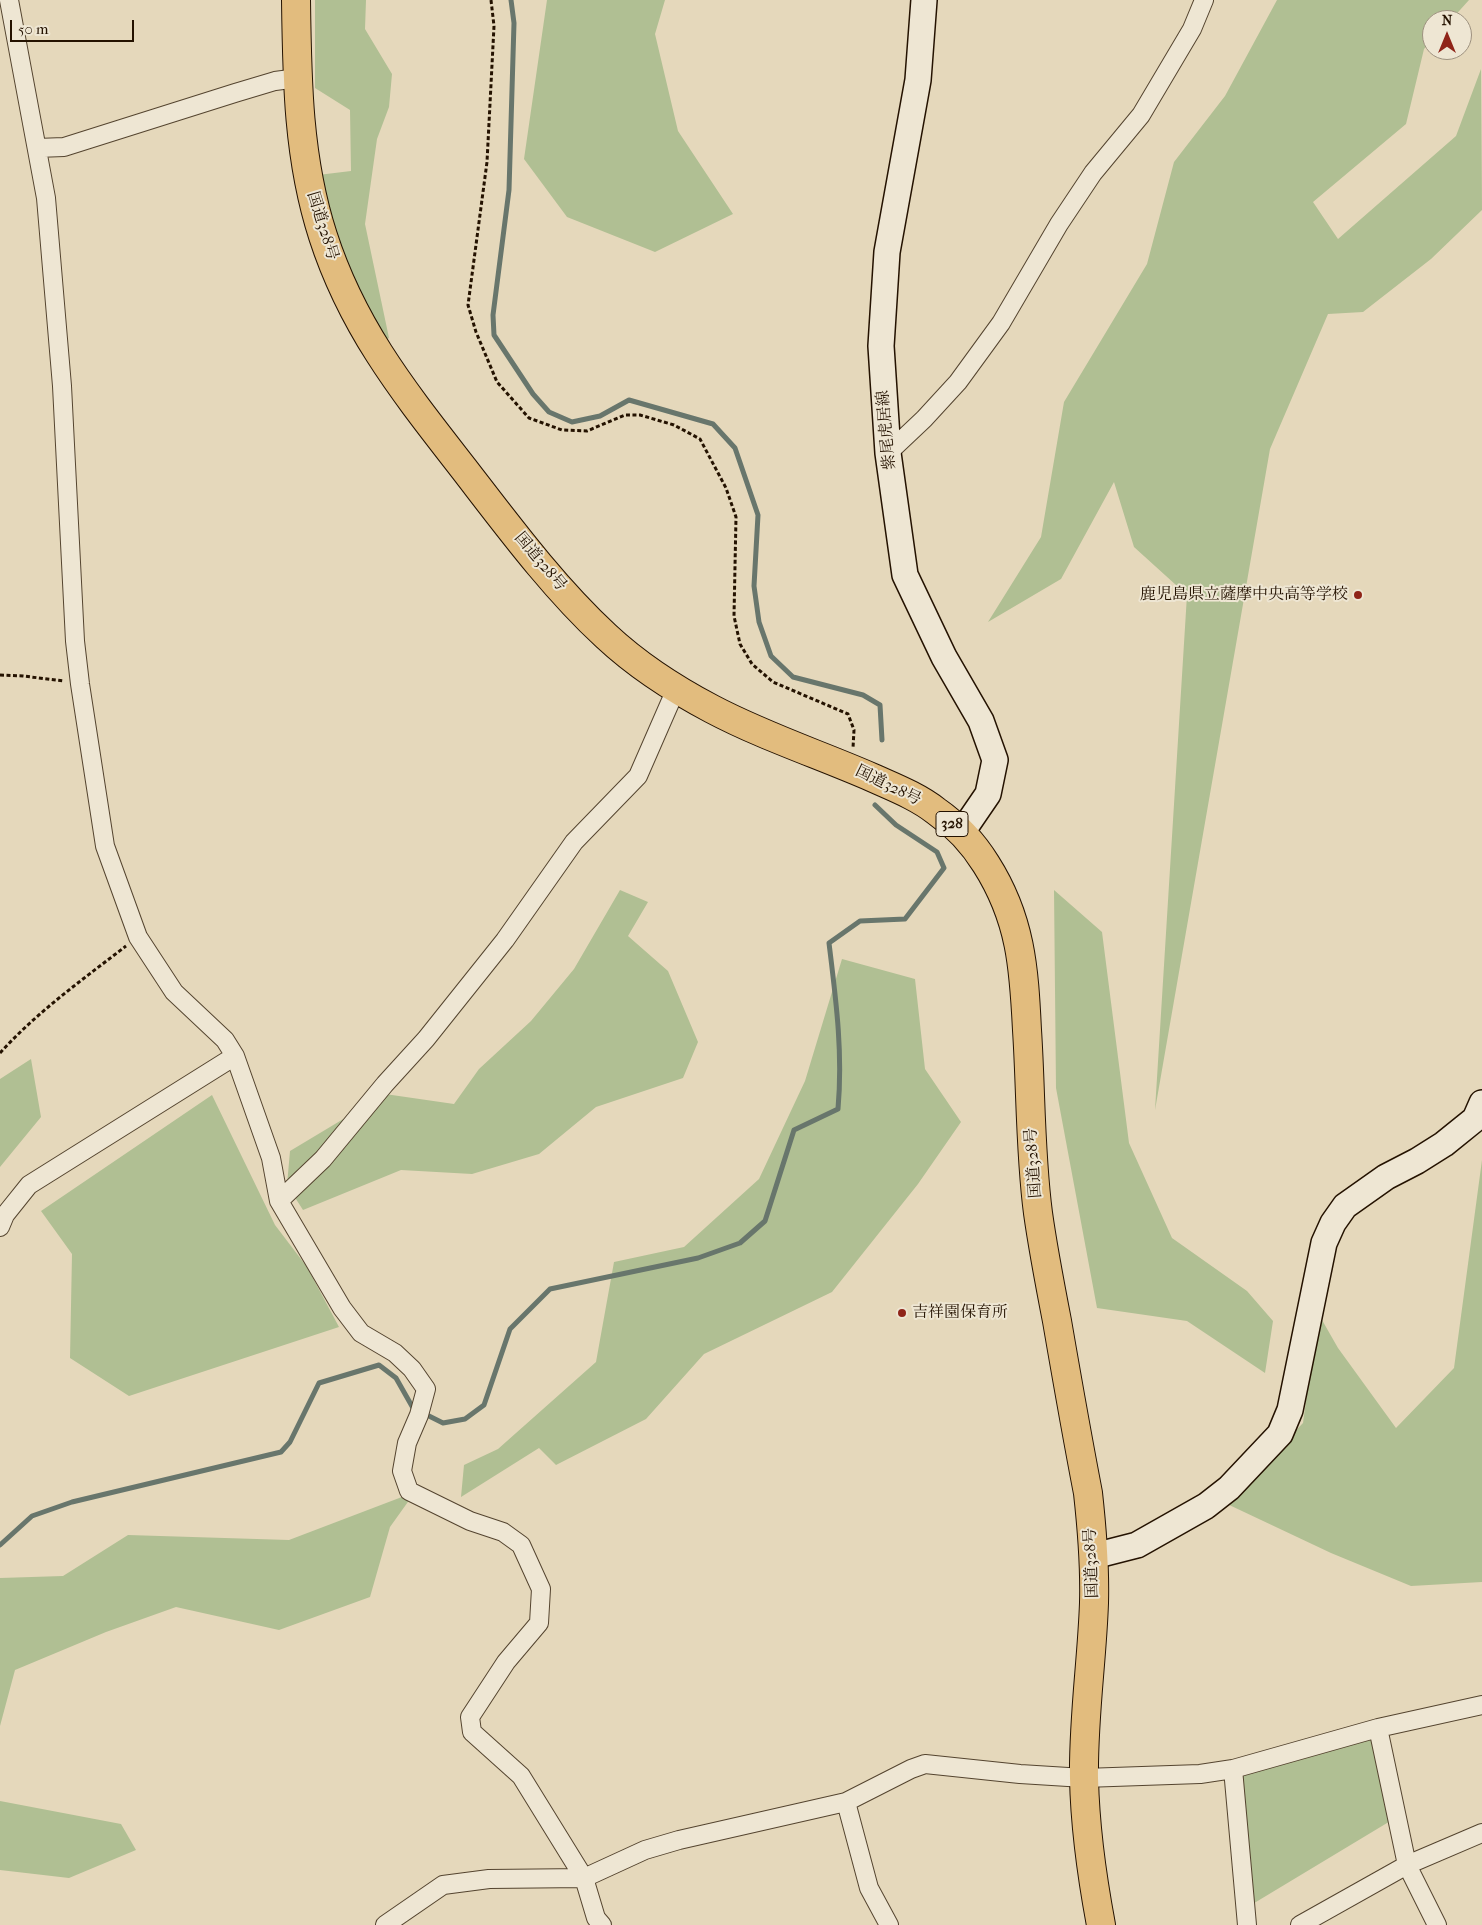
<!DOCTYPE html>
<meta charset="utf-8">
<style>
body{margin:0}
#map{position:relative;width:1482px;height:1925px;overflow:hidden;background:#e5d8bb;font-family:"IM FELL French Canon",serif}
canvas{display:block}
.north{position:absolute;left:1422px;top:10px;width:50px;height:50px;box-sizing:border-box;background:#eee6d3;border:1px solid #9d917f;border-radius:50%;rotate:0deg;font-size:14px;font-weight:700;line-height:20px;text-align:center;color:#241200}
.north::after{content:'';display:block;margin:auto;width:18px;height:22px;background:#8f2418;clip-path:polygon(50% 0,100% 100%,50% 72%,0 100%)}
.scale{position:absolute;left:10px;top:20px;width:124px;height:22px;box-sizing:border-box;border:2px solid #241200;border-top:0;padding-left:6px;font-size:15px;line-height:18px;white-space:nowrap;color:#241200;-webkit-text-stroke:4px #eee6d3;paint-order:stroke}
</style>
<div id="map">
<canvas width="1482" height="1925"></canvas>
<div class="north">N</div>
<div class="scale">50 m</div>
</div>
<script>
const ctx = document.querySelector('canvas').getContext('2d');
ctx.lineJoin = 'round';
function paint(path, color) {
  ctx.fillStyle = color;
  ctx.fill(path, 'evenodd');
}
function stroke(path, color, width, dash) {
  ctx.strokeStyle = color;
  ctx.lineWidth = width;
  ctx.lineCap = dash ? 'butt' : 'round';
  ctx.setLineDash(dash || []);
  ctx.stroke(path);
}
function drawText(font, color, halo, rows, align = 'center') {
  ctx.font = font + ' "IM FELL French Canon","Noto Serif JP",serif';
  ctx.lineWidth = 4;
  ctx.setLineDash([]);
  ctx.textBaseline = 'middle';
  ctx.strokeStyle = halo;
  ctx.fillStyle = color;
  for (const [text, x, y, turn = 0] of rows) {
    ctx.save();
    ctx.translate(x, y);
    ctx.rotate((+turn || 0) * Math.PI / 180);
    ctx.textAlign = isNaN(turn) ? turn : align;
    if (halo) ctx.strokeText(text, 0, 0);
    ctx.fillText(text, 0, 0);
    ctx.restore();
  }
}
const green = new Path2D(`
 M315,0h51l-1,29 27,45 -3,33 -12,32 -12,85 24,114 -4,2 -29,-49 -27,-70 -11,-46 33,-4 -1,-61 -35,-22z
 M547,0h118l-10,34 23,97 55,83 -78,38 -88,-35 -43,-58z
 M1277,0h192l-18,20h-19v20l-8,9 -18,75 -93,78 25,37 118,-103 25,-67 1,141 -51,49 -68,53 -35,2 -58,135 -115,661 32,-515 -53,-48 -20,-65 -53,97 -73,43 53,-85 23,-135 83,-138 27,-102 51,-66z
 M620,890l28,12 -20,34 40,35 30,71 -15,36 -87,29 -57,47 -67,20 -71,-4 -98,40 -16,-25 3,-34 95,-57 69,10 25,-35 52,-48 43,-52z
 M1054,890l48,42 27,211 43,95 75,53 26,30 -8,52 -78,-52 -90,-13 -41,-220z
 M842,959l73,20 10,90 36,53 -43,62 -86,108 -128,62 -58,65 -90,46 -17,-17 -78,49 3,-32 34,-16 98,-87 18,-100 70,-15 75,-68 46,-98z
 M31,1059l10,58 -41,50v-88z
 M212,1095l63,130 32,42 32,60 -210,69 -59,-38 2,-104 -31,-43z
 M1482,1160v422l-71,4 -80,-33 -106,-50 78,-80 15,-110 20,35 58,80 58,-60z
 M415,1492l-25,35 -20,70 -91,33 -103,-23 -70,25 -91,38 -15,56v-148l63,-2 65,-41 161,5z
 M1378,1728l19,89 -151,91 -13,-139z
 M0,1801l121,23 15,26 -67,28 -69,-8z`);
const stream = new Path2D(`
 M511,0l3,23 -5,167 -16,125 1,20 39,59 16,18 23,10 28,-6 29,-16 84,24 22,24 23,67 -4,71 5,36 12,34 22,21 70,18 17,10 2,35
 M0,1545l32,-29 40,-14 209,-50 9,-10 29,-59 60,-18 17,13 17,30 30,15 22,-4 19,-14 26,-76 40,-40 148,-31 42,-15 25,-22 29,-91 44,-21c5,-57 -2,-109 -9,-166l31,-22 45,-2 39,-51 -7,-16 -41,-27 -21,-20`);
const path = new Path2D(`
 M491,0l3,26 -7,136 -19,143 8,27 21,50 32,36 33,12 25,1 38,-16h15l34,10 26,14 26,49 10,29 -2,99 6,28 12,20 21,18 75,32 6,16 -1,18
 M0,675l23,1 41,5
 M0,1053c37,-41 82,-73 126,-107`);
const street = new Path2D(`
 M9,0l37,198 16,188 13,255 5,43 25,162 33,91 36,55 51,48 10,16 36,102 8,43 63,107 19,25 34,20 17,16 14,20 -7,26 -12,28 -5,28 7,20 61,30 33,11 18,13 20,44 -2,34 -33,39 -36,55 2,15 49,44 63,102 12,40 6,7
 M37,148l27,-1 171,-54 40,-12 23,-3
 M888,453l36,-34 34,-37 43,-59 58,-99 34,-51 48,-58 51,-86 12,-29
 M279,1201l44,-42 62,-75 41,-45 79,-99 69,-98 64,-66 38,-87
 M0,1227l5,-12 24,-30 206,-129
 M1378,1728l29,137 30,60
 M1233,1769l14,156
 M846,1802l23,86 20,37
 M385,1925l58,-40 46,-6 95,-1 61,-28 34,-10 167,-38 65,-33 14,-5 95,10 64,4 116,-4 33,-5 145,-41 104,-23
 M1300,1925l107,-60 75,-32`);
const secondary = new Path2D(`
 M924,0l-6,80 -31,172 -6,94 7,107 17,122 39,82 37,64 14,39 -7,34 -26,38
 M1094,1556l43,-11 69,-39 23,-18 51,-54 10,-24 34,-167 9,-20 12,-17 41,-29 31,-16 27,-17 31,-25 7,-16`);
const highway = new Path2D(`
 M296,0c1,80 2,159 27,236 30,93 82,157 141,233 44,57 89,118 142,167 31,29 68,53 106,73 51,27 106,45 159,68 22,10 46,19 65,34 20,14 37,32 50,53 35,55 38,104 41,166 4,61 3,123 11,183 5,36 12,72 19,108 10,58 20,115 31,172 4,36 7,73 6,110 -2,58 -11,116 -10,175 1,49 8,99 17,147`);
const markers = [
 [1358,595,5,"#8f2418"],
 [902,1313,5,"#8f2418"]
];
const shields = [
 [952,824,32]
];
const shieldNames = [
 ["328",952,824]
];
const streetNames = [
 ["国道328号",322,226,73],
 ["紫尾虎居線",887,430,-95],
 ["国道328号",540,562,50],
 ["国道328号",888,786,26],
 ["国道328号",1034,1163,-94],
 ["国道328号",1092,1563,-92]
];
const poiNames = [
 ["鹿児島県立薩摩中央高等学校",1348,595],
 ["吉祥園保育所",912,1313,"left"]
];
paint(green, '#b0bf93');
stroke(stream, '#68766c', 5);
stroke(street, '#54442f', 20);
stroke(secondary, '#241200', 28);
stroke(highway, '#241200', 30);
stroke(path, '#241200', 3, [4, 2.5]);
stroke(street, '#eee6d3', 18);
stroke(secondary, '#eee6d3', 25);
stroke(highway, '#e2bc7e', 28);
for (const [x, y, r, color] of markers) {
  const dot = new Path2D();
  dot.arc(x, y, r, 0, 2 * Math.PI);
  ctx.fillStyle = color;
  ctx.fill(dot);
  stroke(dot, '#eee6d3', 2);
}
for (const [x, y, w] of shields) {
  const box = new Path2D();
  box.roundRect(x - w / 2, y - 12.5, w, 25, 4);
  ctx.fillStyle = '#eee6d3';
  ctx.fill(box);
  stroke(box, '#241200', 1);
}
drawText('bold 15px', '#241200', null, shieldNames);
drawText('16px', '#241200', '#eee6d3', streetNames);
drawText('16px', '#241200', '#eee6d3', poiNames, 'right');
</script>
